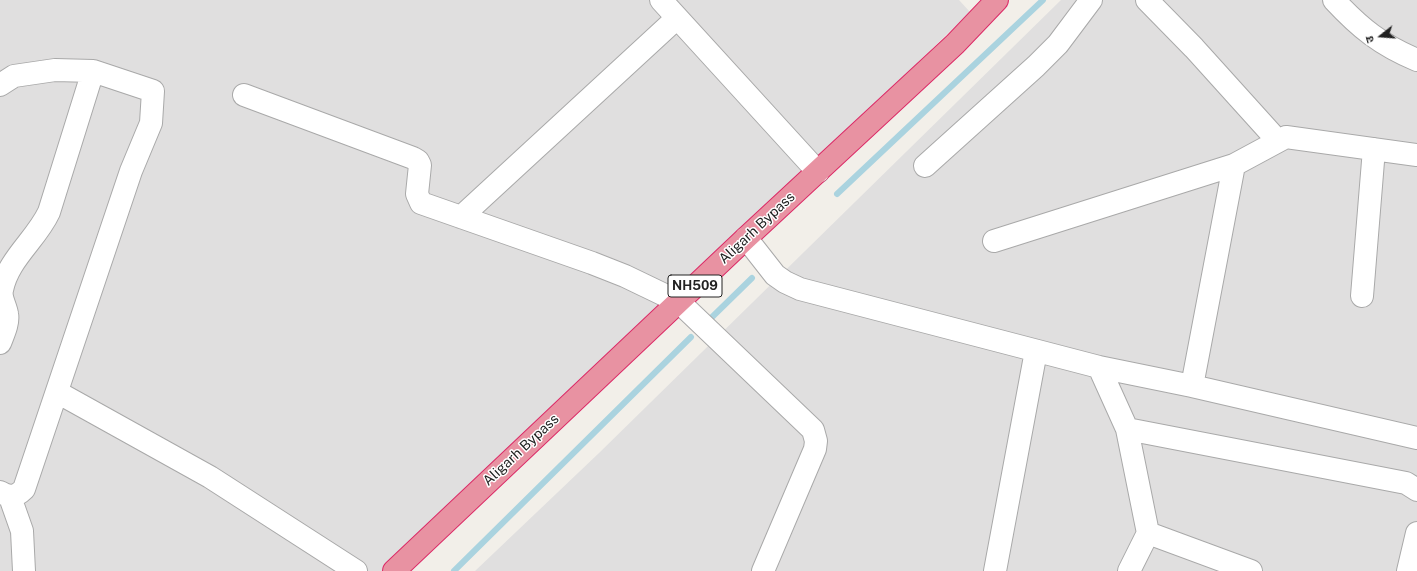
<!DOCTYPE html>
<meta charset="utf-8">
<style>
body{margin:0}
#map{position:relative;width:1417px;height:571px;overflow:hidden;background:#f2efe9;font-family:"Public Sans","Noto Sans Devanagari",sans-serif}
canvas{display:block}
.north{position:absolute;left:1361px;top:16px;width:40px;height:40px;-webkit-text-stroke:3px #fff;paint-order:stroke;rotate:253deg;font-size:11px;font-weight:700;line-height:16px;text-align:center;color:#222}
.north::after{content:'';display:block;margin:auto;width:14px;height:18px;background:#222;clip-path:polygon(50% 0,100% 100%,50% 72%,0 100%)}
</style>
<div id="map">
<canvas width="1417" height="571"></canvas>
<div class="north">उ</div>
</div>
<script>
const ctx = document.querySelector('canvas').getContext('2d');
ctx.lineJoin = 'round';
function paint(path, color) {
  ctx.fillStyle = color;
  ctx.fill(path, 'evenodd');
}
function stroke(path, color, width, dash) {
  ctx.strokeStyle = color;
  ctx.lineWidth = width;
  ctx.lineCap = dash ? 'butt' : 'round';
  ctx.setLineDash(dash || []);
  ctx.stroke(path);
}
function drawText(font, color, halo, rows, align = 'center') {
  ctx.font = font + ' "Public Sans",sans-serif';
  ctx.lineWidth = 3;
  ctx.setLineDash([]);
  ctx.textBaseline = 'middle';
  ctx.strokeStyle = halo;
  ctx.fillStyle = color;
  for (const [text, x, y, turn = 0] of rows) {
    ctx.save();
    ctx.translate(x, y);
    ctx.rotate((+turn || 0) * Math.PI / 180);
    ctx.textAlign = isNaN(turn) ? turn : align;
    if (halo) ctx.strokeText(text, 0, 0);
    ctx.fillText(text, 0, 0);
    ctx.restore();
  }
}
const residential = new Path2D(`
 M0,0h959l11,12 -579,559h-391z
 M1061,0h356v571h-942l124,-118z`);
const stream = new Path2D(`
 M837,194l206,-194
 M706,323l46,-45
 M454,571l237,-234`);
const minor = new Path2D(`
 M661,0l157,172
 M1147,0l47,48 84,93
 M1334,0c26,28 47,45 83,60
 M0,85l14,-9 41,-6 38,1 60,20 -2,32 -20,48 -107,318c-8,8 -14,9 -24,3
 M244,95l169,63 5,3 2,4 -3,29 4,9 171,60 33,13 54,26 134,128 3,11 -1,8 -52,122
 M925,166l111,-100 22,-22 33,-44
 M461,217l216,-199
 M746,238l29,37 10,7 15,7 299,78 93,19 225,52
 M994,241l240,-76
 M1362,296l12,-147
 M0,343c3,-8 9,-20 7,-29 -1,-8 -7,-16 -5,-24 6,-31 34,-50 47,-78l44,-141
 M1099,367l28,62 21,104 -19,38
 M1192,386l42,-221 52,-28 131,18
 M57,392l153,85 146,94
 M1127,429l279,54 11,7
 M10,497l12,34 2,40
 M1148,533l103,38
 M995,571l41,-220
 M1408,571l9,-38`);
const highway = new Path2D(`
 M394,571l352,-333 209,-194 42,-44`);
const shields = [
 [695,286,54]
];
const shieldNames = [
 ["NH509",695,286]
];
const streetNames = [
 ["Aligarh Bypass",757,228,-43],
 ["Aligarh Bypass",521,450,-43]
];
paint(residential, '#e0dfdf');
stroke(stream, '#aad3df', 6);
stroke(minor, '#a9a9a9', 24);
stroke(highway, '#dc2a67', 24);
stroke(minor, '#fff', 22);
stroke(highway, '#e892a2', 22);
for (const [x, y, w] of shields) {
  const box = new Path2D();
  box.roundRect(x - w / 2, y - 11, w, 22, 3);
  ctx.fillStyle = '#fff';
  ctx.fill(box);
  stroke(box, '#222', 1);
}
drawText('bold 13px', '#222', null, shieldNames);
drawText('14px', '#222', '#fff', streetNames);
</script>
